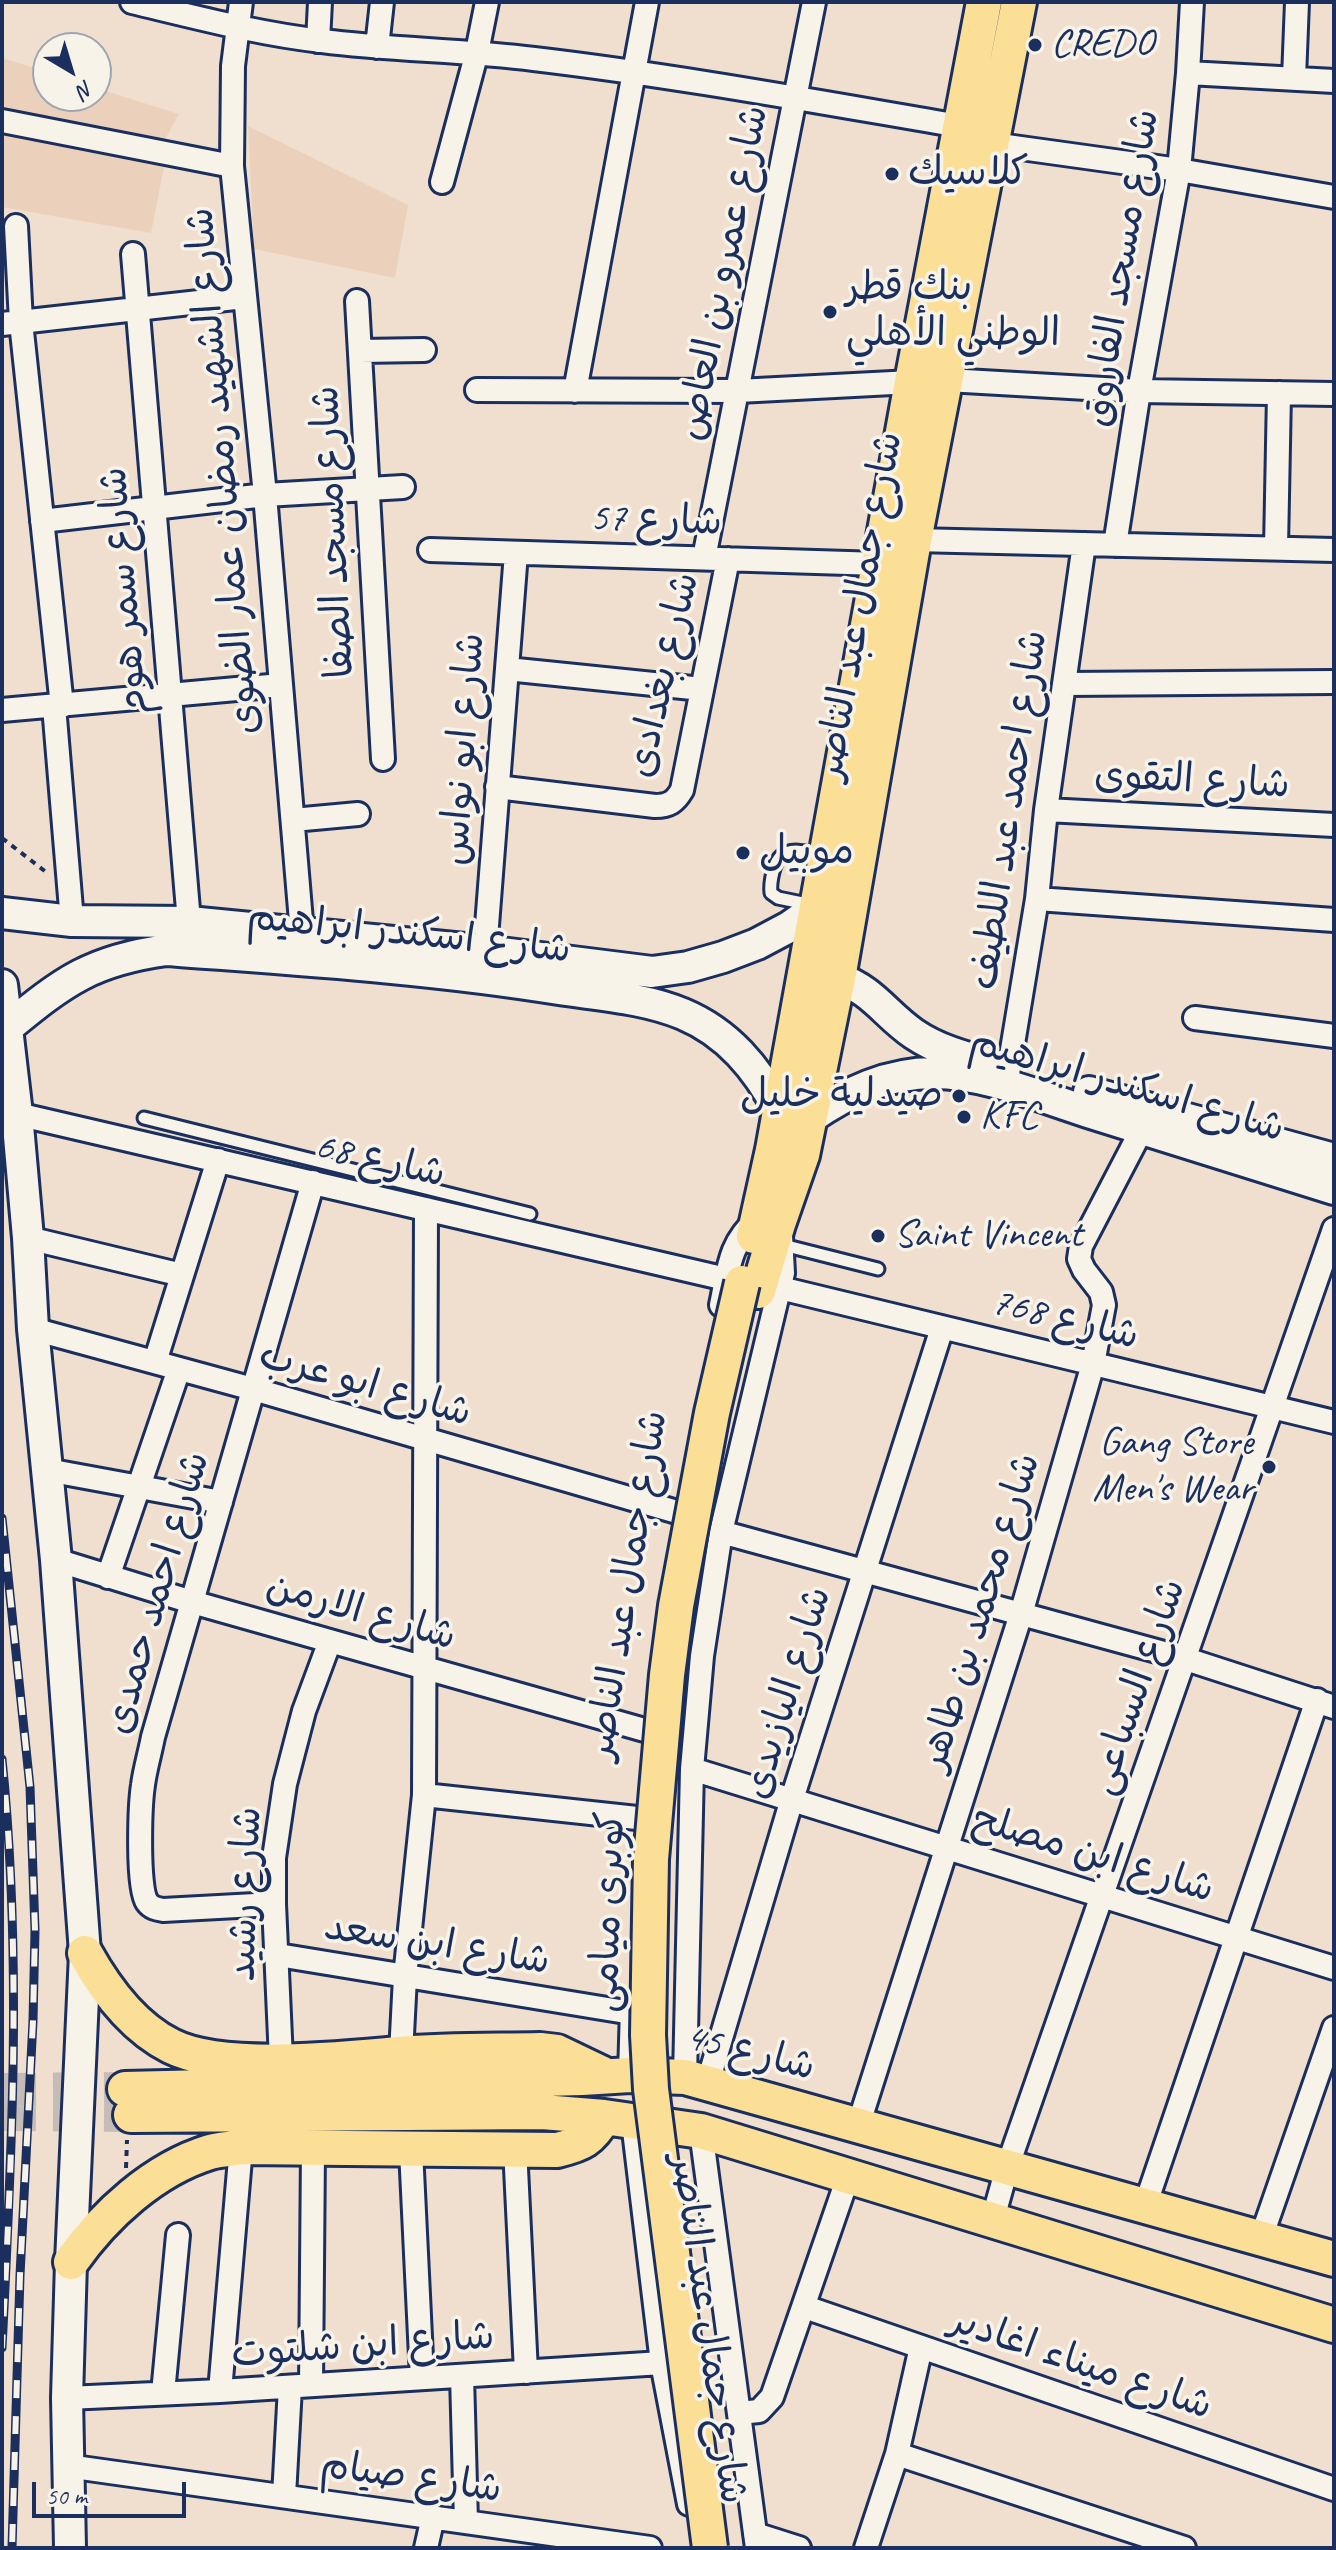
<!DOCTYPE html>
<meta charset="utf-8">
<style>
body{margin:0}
#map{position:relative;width:1336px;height:2550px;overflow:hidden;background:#f0dfce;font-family:Caveat,sans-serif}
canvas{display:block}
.frame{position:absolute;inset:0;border:4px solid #1b2f5e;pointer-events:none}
.north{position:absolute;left:32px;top:32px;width:80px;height:80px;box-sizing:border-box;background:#f7f3e8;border:2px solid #9fa5b1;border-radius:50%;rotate:142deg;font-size:22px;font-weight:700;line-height:32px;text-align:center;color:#1b2f5e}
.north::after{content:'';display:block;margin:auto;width:28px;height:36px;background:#1b2f5e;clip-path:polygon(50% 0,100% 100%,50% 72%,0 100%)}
.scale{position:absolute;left:32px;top:2482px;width:154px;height:36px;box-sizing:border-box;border:4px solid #1b2f5e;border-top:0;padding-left:10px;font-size:24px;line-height:28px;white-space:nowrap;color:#1b2f5e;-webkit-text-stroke:6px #f7f3e8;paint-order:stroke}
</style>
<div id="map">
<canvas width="1336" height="2550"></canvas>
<div class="frame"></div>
<div class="north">N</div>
<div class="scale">50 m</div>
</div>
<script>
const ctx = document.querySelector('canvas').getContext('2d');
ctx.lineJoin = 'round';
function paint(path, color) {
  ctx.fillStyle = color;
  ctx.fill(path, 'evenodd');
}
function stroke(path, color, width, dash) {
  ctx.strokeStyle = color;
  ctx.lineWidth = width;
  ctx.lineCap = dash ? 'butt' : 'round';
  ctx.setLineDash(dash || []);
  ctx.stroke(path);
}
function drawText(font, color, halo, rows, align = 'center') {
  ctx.font = font + ' Caveat,"Playpen Sans Arabic",sans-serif';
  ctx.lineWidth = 7;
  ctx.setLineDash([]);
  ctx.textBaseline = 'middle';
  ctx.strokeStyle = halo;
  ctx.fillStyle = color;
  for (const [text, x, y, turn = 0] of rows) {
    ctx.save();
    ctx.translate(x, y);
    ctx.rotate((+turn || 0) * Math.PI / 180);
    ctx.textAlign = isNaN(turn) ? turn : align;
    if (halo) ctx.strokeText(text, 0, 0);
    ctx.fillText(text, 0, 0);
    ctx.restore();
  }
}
const built = new Path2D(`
 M2,58l46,14v24h48v-8l83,26 -16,29 -161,-37z
 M248,126l160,79 -13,73 -141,-29z
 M2,129l162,38 -13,66 -149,-26z`);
const primaryTunnel = new Path2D(`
 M2,2090l123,-1
 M2,2114l129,1`);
const path = new Path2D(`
 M2,838l44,34
 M126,2168l1,-28`);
const lane = new Path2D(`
 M812,905l-34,-7 -7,-5c-1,-8 0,-13 2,-21 7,-29 26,-20 50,-18
 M144,1118l386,96
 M783,1245l95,24`);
const street = new Path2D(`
 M132,2c63,15 127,32 190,39 71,9 142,9 212,18 143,17 284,43 426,67
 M241,2l-8,64 -1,100 33,329 37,438
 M318,41l2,-39
 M377,47l5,-45
 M1188,73l146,8
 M1294,78l3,-76
 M2,121l230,45
 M992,144l187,26 155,27
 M442,182l35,-130 10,-50
 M16,226l5,96 41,384
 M133,254l56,668
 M357,301l26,458
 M2,324l242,-27
 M360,351l64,-1
 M947,380l192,11 195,3
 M477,390l261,1 174,-9
 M575,391l72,-389
 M42,521l223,-26 138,-8
 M914,540l420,10
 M1115,545l24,-154 40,-221 9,-97 4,-71
 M1276,548l3,-155
 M430,550l450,14
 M704,558l110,-556
 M507,669l195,20
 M1065,684l269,-2
 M54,706l18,215
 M2,710l279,-25
 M497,787l158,19c14,0 20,-4 27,-16l46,-231
 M1046,810l288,15
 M293,820l65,-6
 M1037,899l297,21
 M485,951l31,-398
 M1195,1018l139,18
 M1006,1086l31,-187 9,-89 38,-266
 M17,1114l709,165
 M28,1238l154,37
 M780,1288l554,134
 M721,1305c8,-37 7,-60 37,-87
 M33,1329l220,60 424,123
 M155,1362l63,-202
 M47,1470l174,32
 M721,1532l465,127 148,48
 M56,1560l136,42 456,129
 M108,1577l71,-208
 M692,1769l642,199
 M424,1795l213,23
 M274,1904l-111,6c-6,-1 -12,-2 -16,-8 -10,-14 -7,-97 -4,-117 2,-16 7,-32 10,-48l160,-555
 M278,1955l354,58
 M401,2054l4,-77 19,-182 2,-586
 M281,2060l-7,-156v-46l11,-74 19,-73 26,-70
 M630,2075l2,-67
 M685,2077l7,-308 10,-113 19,-124 62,-259 -2,-37
 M708,2082l84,-283 150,-471
 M633,2122l29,241 27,141
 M858,2126l163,-512 72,-250 11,-59 -3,-13 -17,-22 -5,-11 2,-13 61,-117
 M701,2131l56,417
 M515,2148l11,224
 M411,2150l11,228
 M1145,2206l172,-506
 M992,2222l15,-54 327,-939
 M1261,2238l73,-210
 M805,2307l529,182
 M462,2376l4,146
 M311,2385l2,-236
 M220,2391l21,-244
 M163,2393l15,-158
 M67,2398l153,-7 442,-28
 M739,2413l20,-2 13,-14 76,-220
 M897,2454l287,94
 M67,2466l583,82
 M284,2496l6,-109
 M755,2534l44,14
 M426,2548l7,-31
 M866,2548l31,-94 24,-107`);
const secondary = new Path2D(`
 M2,913l70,8 117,1 296,29 167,21 36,-5 35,-10 34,-13 32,-17 30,-21
 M838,978c36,13 47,36 76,56 25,17 54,24 83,32
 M2,985l15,129 11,124 5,91 23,231 29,393 -14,309 -4,136 3,150
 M7,1028c57,-47 85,-68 160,-78 131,10 262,18 392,39 40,6 86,9 124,25 45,19 74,54 96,96
 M1089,1092l245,67
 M810,1118c38,-26 77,-45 124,-45 50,0 107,24 154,39 82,26 164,51 246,77`);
const primary = new Path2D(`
 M754,1236l19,-86 139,-768 72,-380
 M758,1291l20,-67 24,-69 36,-177 76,-438 105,-538
 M85,1953c20,36 48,74 86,93 51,26 170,13 229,8 46,-4 94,-3 140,-4l17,2 48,23
 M125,2089l457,-11 48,-3 55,2 649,182
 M131,2115l411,-3 62,5 97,14 633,194
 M71,2262c33,-47 83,-93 139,-110 10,-3 21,-3 31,-5l316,3c25,-6 34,-10 47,-33`);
const rail = new Path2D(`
 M2,1518l28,269 5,143 -2,91 -13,254 -8,273
 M2,1759c20,196 10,393 0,589`);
const primaryBridge = new Path2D(`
 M710,2548l-59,-459 -3,-54 3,-176 16,-184 9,-69 36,-193 30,-130`);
const markers = [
 [1035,45,8,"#1b2f5e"],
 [892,174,8,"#1b2f5e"],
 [830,312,8,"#1b2f5e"],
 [743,853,8,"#1b2f5e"],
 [959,1096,8,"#1b2f5e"],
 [964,1117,8,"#1b2f5e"],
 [878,1236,8,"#1b2f5e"],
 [1269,1467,8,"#1b2f5e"]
];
const poiNames = [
 ["CREDO",1051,45],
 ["كلاسيك",908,174],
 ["بنك قطر",846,289],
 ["الوطني الأهلي",846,335],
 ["موبيل",759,853],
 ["صيدلية خليل",943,1096,"right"],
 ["KFC",980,1117],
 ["Saint Vincent",894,1236],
 ["Gang Store",1253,1444,"right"],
 ["Men's Wear",1253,1490,"right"]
];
const streetNames = [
 ["شارع مسجد الفاروق",1122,268,-81],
 ["شارع عمرو بن العاص",724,273,-79],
 ["شارع الشهيد رمضان عمار الضوى",224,471,-95],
 ["شارع 57",656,521,2],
 ["شارع مسجد الصفا",334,532,-93],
 ["شارع سمر هوم",125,591,-95],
 ["شارع جمال عبد الناصر",860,606,-80],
 ["شارع بغدادى",664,675,-77],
 ["شارع ابو نواس",464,749,-86],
 ["شارع التقوى",1192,781,3],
 ["شارع احمد عبد اللطيف",1010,810,-82],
 ["شارع اسكندر ابراهيم",409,934,6],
 ["شارع اسكندر ابراهيم",1127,1086,16],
 ["شارع 68",380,1161,13],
 ["شارع 768",1065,1320,14],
 ["شارع ابو عرب",365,1385,16],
 ["شارع جمال عبد الناصر",628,1585,-81],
 ["شارع احمد حمدى",158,1593,-74],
 ["شارع الارمن",361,1612,16],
 ["شارع محمد بن طاهر",981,1612,-73],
 ["شارع السباعى",1138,1687,-71],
 ["شارع اليازيدى",788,1693,-73],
 ["شارع ابن مصلح",1093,1855,17],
 ["شارع رشيد",246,1894,-88],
 ["كوبرى ميامى",609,1912,-88],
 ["شارع ابن سعد",437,1945,9],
 ["شارع 45",750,2053,14],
 ["شارع جمال عبد الناصر",708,2329,82],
 ["شارع ابن شلتوت",363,2346,-4],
 ["شارع ميناء اغادير",1081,2364,19],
 ["شارع صيام",411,2478,8]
];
paint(built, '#ebd1bb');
stroke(primaryTunnel, '#c5bcb8', 34, [34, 17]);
stroke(lane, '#1b2f5e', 17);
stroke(street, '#1b2f5e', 28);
stroke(secondary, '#1b2f5e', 36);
stroke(primary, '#1b2f5e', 40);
stroke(path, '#1b2f5e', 4, [6, 6]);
stroke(lane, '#f7f3e8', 11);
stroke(street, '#f7f3e8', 22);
stroke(secondary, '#f7f3e8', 30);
stroke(primary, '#fbdf96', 34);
stroke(rail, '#1b2f5e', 9);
stroke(rail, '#f7f3e8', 6, [18]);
stroke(primaryBridge, '#1b2f5e', 40, []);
stroke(primaryBridge, '#fbdf96', 34);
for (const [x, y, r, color] of markers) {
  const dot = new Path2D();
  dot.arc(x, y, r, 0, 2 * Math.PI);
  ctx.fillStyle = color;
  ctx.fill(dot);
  stroke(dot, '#f7f3e8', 3);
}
drawText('40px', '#1b2f5e', '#f7f3e8', poiNames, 'left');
drawText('40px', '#1b2f5e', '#f7f3e8', streetNames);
</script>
